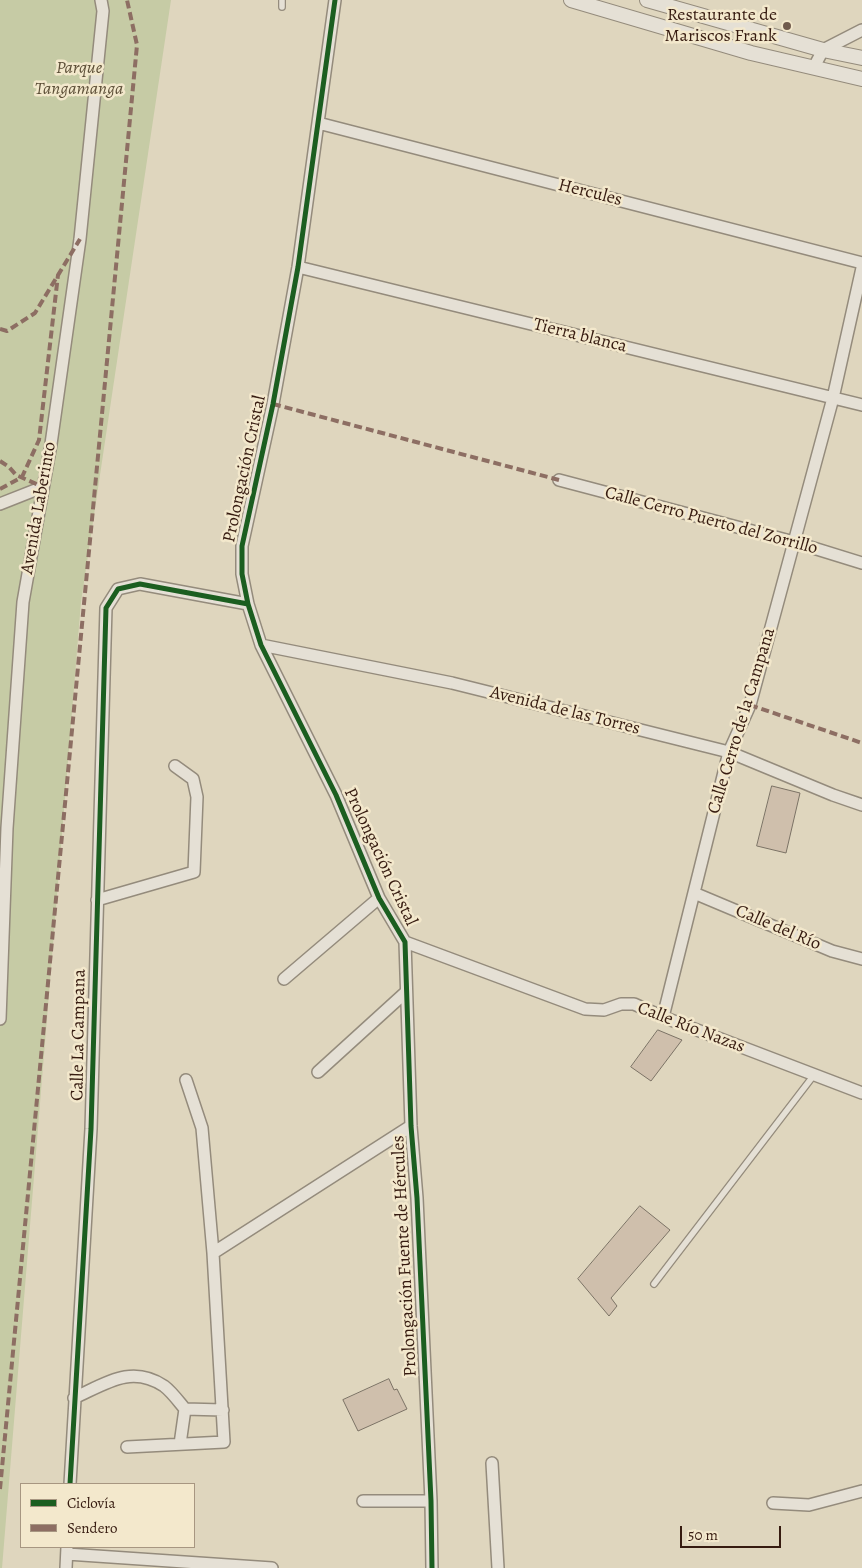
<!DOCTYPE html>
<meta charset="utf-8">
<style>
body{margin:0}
#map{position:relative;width:862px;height:1568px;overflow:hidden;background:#dfd6be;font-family:Alegreya,serif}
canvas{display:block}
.legend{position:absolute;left:20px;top:1483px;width:175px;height:65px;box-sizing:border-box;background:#f3e8cc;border:1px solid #a79681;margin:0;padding:6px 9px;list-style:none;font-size:15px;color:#361b10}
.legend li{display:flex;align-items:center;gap:10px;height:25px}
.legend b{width:25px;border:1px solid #a79681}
.scale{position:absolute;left:680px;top:1526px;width:101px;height:22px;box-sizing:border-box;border:2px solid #361b10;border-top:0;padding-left:6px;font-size:15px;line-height:18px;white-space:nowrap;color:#361b10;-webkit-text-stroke:4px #f3e8cc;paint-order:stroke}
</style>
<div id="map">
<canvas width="862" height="1568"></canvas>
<ul class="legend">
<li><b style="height:6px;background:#1b5e20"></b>Ciclovía</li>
<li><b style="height:6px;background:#8d6e63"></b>Sendero</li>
</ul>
<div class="scale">50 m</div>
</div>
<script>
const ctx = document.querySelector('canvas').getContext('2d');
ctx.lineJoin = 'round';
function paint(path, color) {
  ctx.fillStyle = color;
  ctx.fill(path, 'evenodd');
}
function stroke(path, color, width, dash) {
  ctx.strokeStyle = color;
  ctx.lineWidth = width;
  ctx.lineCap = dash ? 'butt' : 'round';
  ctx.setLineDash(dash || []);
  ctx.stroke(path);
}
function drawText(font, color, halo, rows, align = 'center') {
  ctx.font = font + ' Alegreya,serif';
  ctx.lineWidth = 5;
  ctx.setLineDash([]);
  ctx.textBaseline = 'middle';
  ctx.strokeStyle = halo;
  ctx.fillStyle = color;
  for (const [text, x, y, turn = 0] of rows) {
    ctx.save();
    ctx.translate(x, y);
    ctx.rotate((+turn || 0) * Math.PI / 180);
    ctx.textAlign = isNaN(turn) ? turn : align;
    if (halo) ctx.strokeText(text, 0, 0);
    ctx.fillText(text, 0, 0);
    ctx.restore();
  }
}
const green = new Path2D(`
 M0,0h171l-90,602 -79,966h-2z`);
const building = new Path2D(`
 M772,786l28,7 -14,60 -29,-7z
 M658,1030l24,10 -31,41 -20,-14z
 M640,1206l30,24 -59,68 6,8 -8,10 -31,-37z
 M389,1379l5,11 3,-1 10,20 -49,22 -15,-31z`);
const service = new Path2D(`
 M282,0v7
 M654,1284l160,-209`);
const minor = new Path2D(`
 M335,0l-37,267 -25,137 -31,142v28l6,30 13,41 75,150 43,103 26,44 6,184 6,72 14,303 1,67
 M814,67l9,-17 39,-20
 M318,123l544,140
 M298,267l564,138
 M559,480l235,62 68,21
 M0,504l43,-17
 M261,645l191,38 277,69 104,43 29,10
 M694,893l138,58 30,8
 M97,900l97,-28 3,-75 -4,-18 -18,-13
 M405,942l180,67 19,1 17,-6h13l29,13 199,76
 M284,979l95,-81
 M663,1017l66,-265 21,-47 83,-307 29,-130
 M0,1019l7,-191 16,-226 28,-158 29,-205 23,-228 -2,-11
 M318,1072l88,-80
 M213,1253l198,-127
 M74,1398c31,-14 57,-34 90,-12 8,6 15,16 21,23l38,1
 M180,1444l5,-35
 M127,1447l97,-5 -11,-189 -11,-125 -16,-48
 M492,1463l6,105
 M70,1484l21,-355 15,-521 12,-19 22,-5 108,20
 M363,1501h68
 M773,1503l36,2 53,-14
 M67,1554l205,14
 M66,1568l1,-21`);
const tertiary = new Path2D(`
 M571,0l180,53 111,26
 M647,0l176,50 39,8`);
const quiet = new Path2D(`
 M0,329l7,2 28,-18 45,-74
 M273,404l286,76
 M0,461l9,6 7,8 27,12
 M0,489l22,-12 17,-37 19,-165
 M750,705l112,38
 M0,1489l137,-1444 -10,-45`);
const cycleway = new Path2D(`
 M335,0l-37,267 -25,137 -31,142v28l6,30 13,41 75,150 43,103 26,44 6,184 6,72 14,303 1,67
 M70,1484l21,-355 15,-521 12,-19 22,-5 108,20`);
const markers = [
 [787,26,5,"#715c4d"]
];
const poiNames = [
 ["Restaurante de",777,16],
 ["Mariscos Frank",777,37]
];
const parkNames = [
 ["Parque",79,69],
 ["Tangamanga",79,90]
];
const streetNames = [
 ["Hercules",590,193,14],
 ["Tierra blanca",580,336,14],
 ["Prolongación Cristal",245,469,-78],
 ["Avenida Laberinto",39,508,-80],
 ["Calle Cerro Puerto del Zorrillo",711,521,15],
 ["Avenida de las Torres",565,711,14],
 ["Calle Cerro de la Campana",742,721,-73],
 ["Prolongación Cristal",380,857,65],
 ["Calle del Río",778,928,23],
 ["Calle Río Nazas",691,1028,21],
 ["Calle La Campana",79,1035,-89],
 ["Prolongación Fuente de Hércules",405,1256,-93]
];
paint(green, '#c6cba5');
paint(building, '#cfbfac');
stroke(building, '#7b7265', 1);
stroke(service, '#948b7c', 8);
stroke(minor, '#948b7c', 14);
stroke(tertiary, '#948b7c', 16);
stroke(service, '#e5e0d5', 5.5);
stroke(minor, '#e5e0d5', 11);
stroke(tertiary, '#e5e0d5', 14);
stroke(quiet, '#8d6e63', 4, [8, 4]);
stroke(cycleway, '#1b5e20', 5);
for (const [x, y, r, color] of markers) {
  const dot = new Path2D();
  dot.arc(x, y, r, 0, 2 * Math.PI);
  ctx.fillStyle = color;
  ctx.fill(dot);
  stroke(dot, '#f3e8cc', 2);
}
drawText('18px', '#361b10', '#f3e8cc', poiNames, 'right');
drawText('italic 18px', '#5b4d36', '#f3e8cc', parkNames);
drawText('18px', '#361b10', '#f3e8cc', streetNames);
</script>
